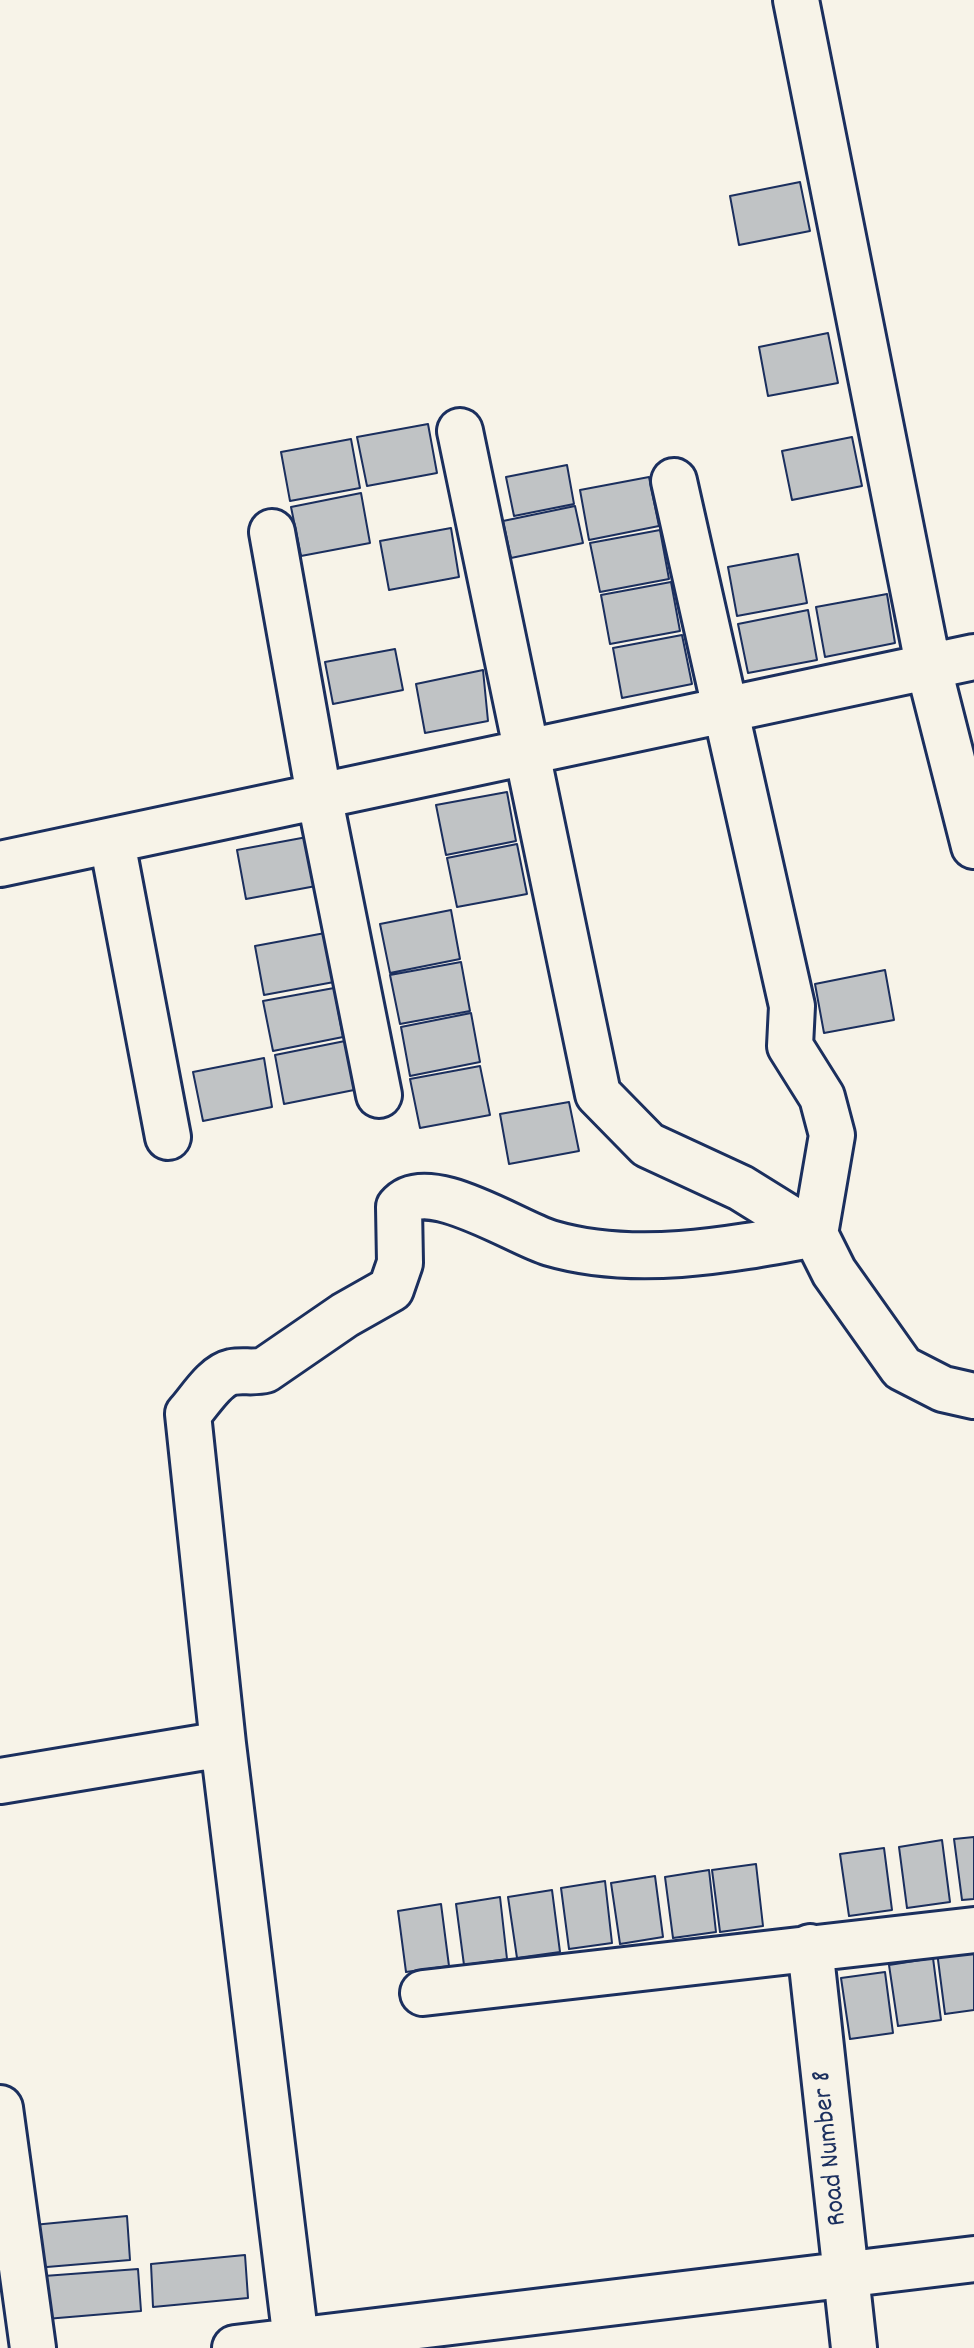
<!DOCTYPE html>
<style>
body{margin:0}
canvas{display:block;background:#f7f3e8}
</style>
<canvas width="974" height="2348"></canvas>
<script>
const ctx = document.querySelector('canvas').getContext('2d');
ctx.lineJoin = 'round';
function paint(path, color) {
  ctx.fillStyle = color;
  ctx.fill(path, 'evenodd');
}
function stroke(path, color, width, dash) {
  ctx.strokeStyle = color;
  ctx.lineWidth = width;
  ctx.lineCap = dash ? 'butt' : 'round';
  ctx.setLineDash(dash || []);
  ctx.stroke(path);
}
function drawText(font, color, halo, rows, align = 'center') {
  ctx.font = font + ' Dekko,sans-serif';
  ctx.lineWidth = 6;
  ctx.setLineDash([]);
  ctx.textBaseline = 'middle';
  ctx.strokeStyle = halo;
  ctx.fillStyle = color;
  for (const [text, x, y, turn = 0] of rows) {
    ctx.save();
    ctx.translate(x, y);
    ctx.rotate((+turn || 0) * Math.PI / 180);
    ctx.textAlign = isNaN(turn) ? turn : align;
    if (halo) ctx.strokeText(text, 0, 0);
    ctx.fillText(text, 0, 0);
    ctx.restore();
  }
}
const building = new Path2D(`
 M800,182l10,49 -71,14 -9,-49z
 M828,333l10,50 -70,13 -9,-49z
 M428,424l9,49 -70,13 -10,-49z
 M852,437l10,49 -70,14 -10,-49z
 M351,439l9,49 -70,13 -9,-49z
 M567,465l7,39 -60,12 -8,-39z
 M649,477l10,49 -70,14 -9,-50z
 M361,493l9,50 -69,13 -10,-49z
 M575,506l8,37 -72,15 -8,-37z
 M451,528l8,49 -70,13 -9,-49z
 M660,530l9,49 -69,13 -10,-49z
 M798,554l9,49 -70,13 -9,-49z
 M671,582l9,49 -70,13 -9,-49z
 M887,594l8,49 -70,14 -9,-50z
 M808,610l9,50 -69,13 -10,-49z
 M682,635l10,49 -70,14 -9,-50z
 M395,649l8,41 -70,14 -8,-42z
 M483,670l5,51 -63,12 -9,-49z
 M507,792l9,49 -70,14 -10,-50z
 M307,837l9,49 -70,13 -9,-49z
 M517,844l10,50 -70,13 -10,-49z
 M451,910l9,49 -70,14 -10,-49z
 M325,933l9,49 -70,13 -9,-49z
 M461,962l9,49 -70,13 -10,-49z
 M885,970l9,50 -70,13 -9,-49z
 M334,988l9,49 -70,14 -10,-50z
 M471,1013l9,49 -70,14 -9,-49z
 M345,1041l9,49 -70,14 -9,-49z
 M264,1058l8,49 -69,14 -10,-49z
 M480,1066l10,49 -70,13 -10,-49z
 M569,1102l10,49 -70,13 -9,-50z
 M974,1837v62l-12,1 -8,-61z
 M942,1840l8,62 -43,6 -8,-61z
 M884,1848l8,62 -43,6 -9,-62z
 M756,1864l7,62 -43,6 -8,-62z
 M709,1870l7,62 -43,6 -8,-61z
 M655,1876l8,61 -43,7 -9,-61z
 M605,1881l7,62 -43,6 -8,-61z
 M552,1890l8,62 -43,6 -9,-61z
 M500,1897l7,62 -43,6 -8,-61z
 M441,1904l8,62 -43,6 -8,-61z
 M974,1947v63l-29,4 -8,-62z
 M933,1958l8,62 -43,6 -9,-61z
 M885,1972l8,61 -43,6 -9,-61z
 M127,2216l3,44 -95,8 -2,-43z
 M245,2255l3,43 -95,9 -2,-43z
 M138,2269l3,42 -95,8 -2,-43z`);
const minor = new Path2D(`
 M796,0l133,669 45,177
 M460,431l138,663 50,51 93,43 74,46
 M674,481l118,525 -2,40 32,51 10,38 -17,99 19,38 68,96 41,21 31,7
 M272,532l47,263 60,300
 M112,842l56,295
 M0,864l974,-207
 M0,1781l223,-37
 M810,1947l44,401
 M423,1993l551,-63
 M0,2108l33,240
 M296,2341l-73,-597 -35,-330c12,-13 26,-38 44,-42 11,-2 22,1 33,-2l80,-55 46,-26 9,-26 -1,-56c28,-34 117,26 151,36 85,25 179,7 265,-9
 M235,2348l739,-89`);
const streetNames = [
 ["Road Number 8",832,2148,-96]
];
paint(building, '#c0c3c5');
stroke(building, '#1b2f5e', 2);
stroke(minor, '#1b2f5e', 50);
stroke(minor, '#f7f3e8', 44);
drawText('28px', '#1b2f5e', '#f7f3e8', streetNames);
</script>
